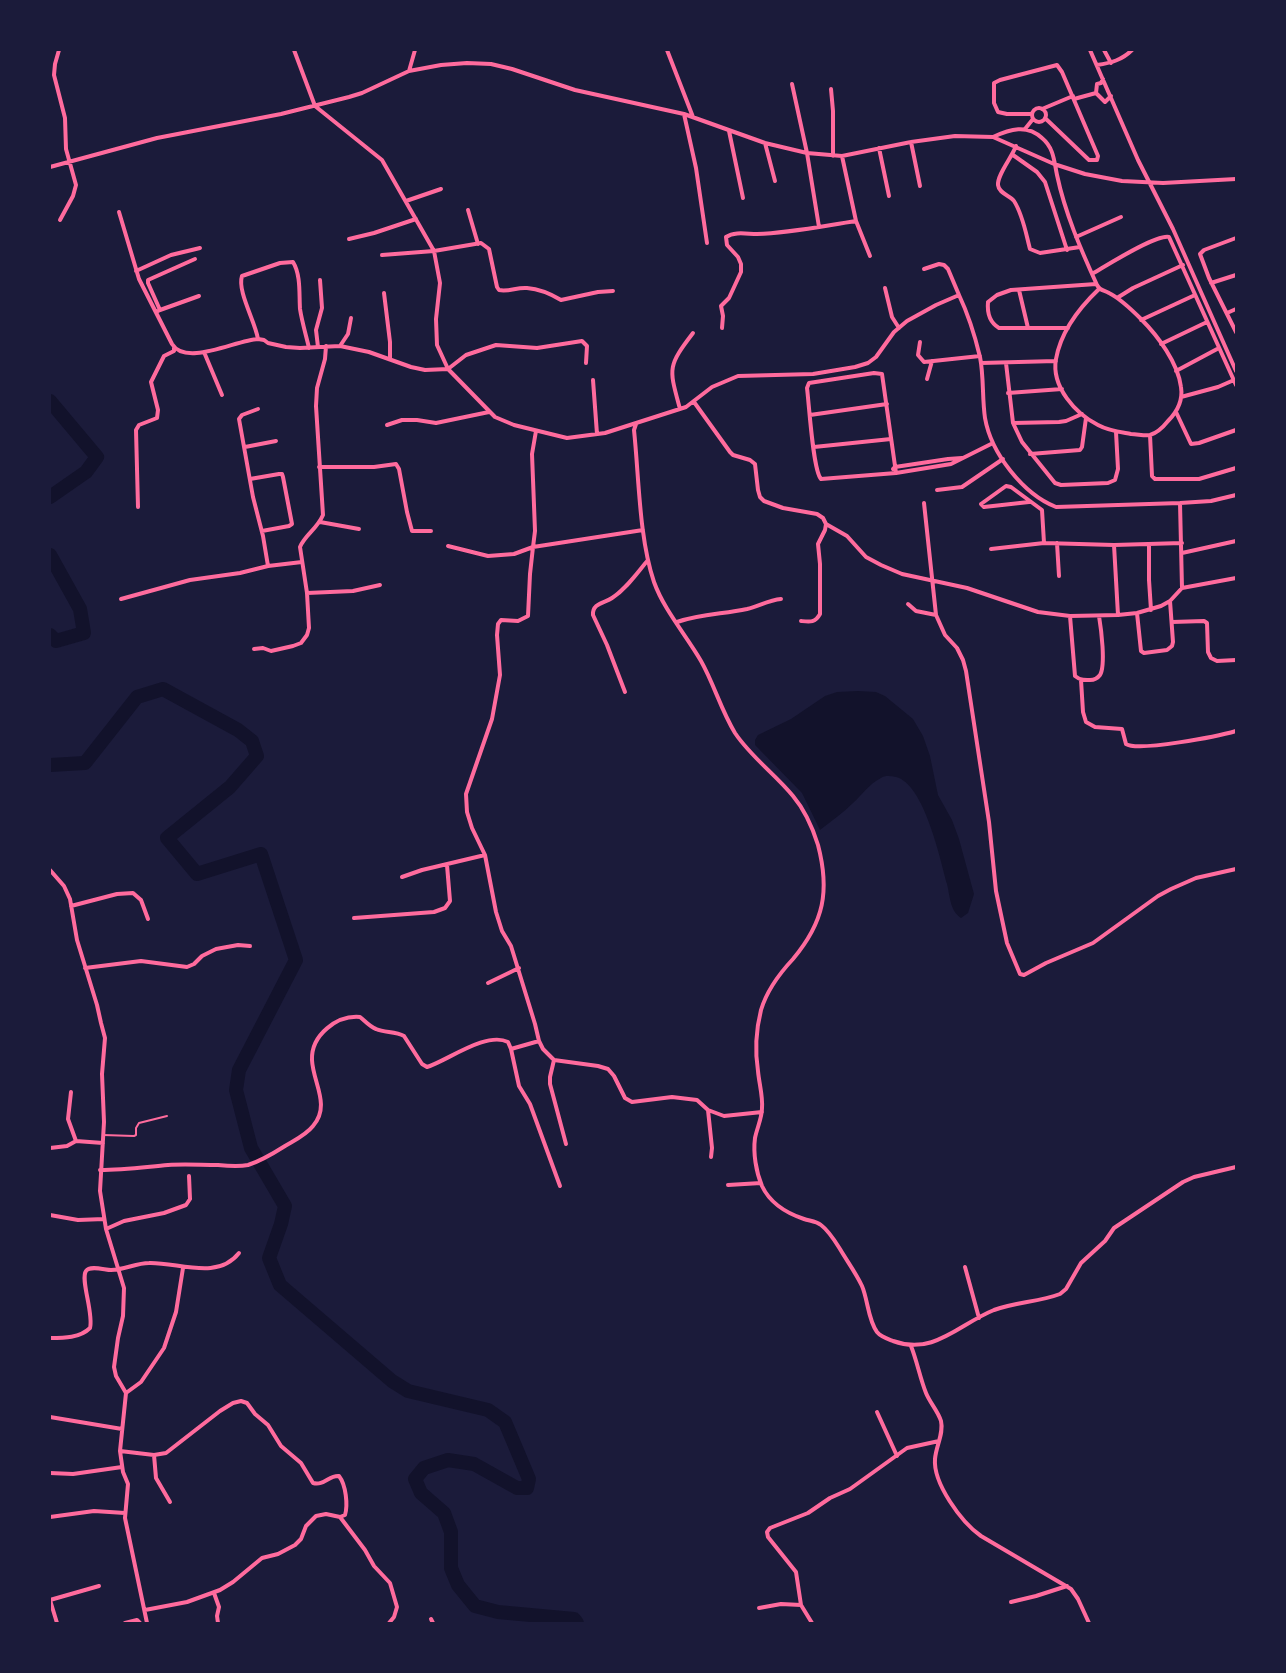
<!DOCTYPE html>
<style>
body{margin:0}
#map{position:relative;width:1286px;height:1673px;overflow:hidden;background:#1b1b3a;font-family:Mulish,sans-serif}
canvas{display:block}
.frame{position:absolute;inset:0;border:51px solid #1b1b3a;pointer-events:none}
</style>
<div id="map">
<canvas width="1286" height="1673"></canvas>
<div class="frame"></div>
</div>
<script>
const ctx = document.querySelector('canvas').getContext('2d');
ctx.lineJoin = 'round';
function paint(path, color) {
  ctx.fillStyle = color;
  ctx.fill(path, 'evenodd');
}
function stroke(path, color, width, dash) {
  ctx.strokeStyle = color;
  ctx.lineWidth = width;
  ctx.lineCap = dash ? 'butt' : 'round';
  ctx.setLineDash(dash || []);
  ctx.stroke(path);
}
const water = new Path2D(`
 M858,691l18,1 9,4 28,23 10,17 7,20 8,39 14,25 7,19 15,55 -6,19 -7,5c-11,-7 -11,-22 -14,-34 -7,-26 -23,-100 -51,-107 -5,-1 -11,-2 -15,1 -12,6 -19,17 -28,25 -10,10 -22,18 -33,27l-18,-37 -47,-48v-5l3,-5 33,-16 34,-23 12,-4z`);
const river = new Path2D(`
 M50,401l47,56 -11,15 -36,25
 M50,555l30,54 4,24 -28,8 -6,-6
 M50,765l35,-2 52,-66 26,-8 75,41 14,11 5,15 -27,31 -63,51 30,36 64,-20 35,106 -57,110 -3,20 15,58 34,58 -4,18 -12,34 11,27 112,96 16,10 80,19 17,12 24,57 -2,9h-10l-43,-24 -26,-4 -24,8 -9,11 6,14 23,20 7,19v36l7,17 17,21 23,6 76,7 3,4`);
const service = new Path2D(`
 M103,1135l31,1 2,-1v-7l3,-5 28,-7`);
const minor = new Path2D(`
 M59,50l-4,14 -1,11 11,43 1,31 10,36 -3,11 -13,24
 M294,50l21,56 67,54 52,91 6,32 -4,36 1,26 11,24 47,48 19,8 53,13 38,-5 81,-26 26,-20 26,-11 75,-2 42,-7 13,-4 8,-6 18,-25 13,-11 29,-16 23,-10c9,19 16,41 21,62 4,20 2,41 5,61 6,35 38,76 71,89l124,-4 31,-2 25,-6
 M667,50l26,67
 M1090,50l48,110 35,69 63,142
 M1104,50l7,13
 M1097,65c14,-2 25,-5 35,-15
 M409,71l6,-21
 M1103,79l-2,4 -4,1 -1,9 9,9 6,-6
 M792,84l15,69 12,74
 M831,89l2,22v45
 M1074,99l22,-6
 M1032 115a7 7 0 1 1 14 0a7 7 0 1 1-14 0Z
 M1042,109l31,-13
 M684,114l12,54 11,75
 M1032,114h-25l-9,-2 -4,-9v-20l6,-3 57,-15 5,7 36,84 -1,4h-8l-44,-42
 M1025,129l8,-10
 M729,131l14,67
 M993,137c17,-8 34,-13 49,1 12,10 12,23 15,37 8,38 24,75 40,110 3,6 7,5 12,8 12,6 23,17 32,26 17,17 37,44 40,68 2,13 -4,25 -13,34 -4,5 -11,12 -18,14 -5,1 -13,-1 -19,-1 -11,-2 -22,-3 -33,-9 -22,-11 -47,-38 -42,-66 5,-28 23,-51 43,-70
 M911,142l9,44
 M765,143l10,38
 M1016,146c-4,11 -19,29 -18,39 1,9 12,10 16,16 9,14 12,33 16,48l10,4 40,-6
 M879,148l10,48
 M1013,155l24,17 8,10 22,68
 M842,156l14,65 14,35
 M50,167l107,-29 124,-24 68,-17 13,-4 47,-22 32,-6 26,-2 24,1 21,5 63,21 109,24 81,29 42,10 35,3 69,-14 44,-6 38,1 61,27 31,10 37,7 41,2 73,-4
 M406,201l35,-12
 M468,210l10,34
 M119,212l20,67 33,65c14,23 64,-4 86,-5l6,1 4,3 18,4 14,1 40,-2 29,6 42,15 14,3 23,-1 18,-14 30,-10 41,3 45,-7 5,5 -1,17
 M1076,237l45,-20
 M1236,238l-32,12 -4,4 9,24 27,54
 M349,239l25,-6 42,-14
 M382,255l52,-4 47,-8 8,6 8,38 2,3c10,2 18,-3 28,-2 12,1 24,6 34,12l37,-8 15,-1
 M924,269l15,-5 5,1 4,4 11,26
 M136,271l35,-16 29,-7
 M1092,274c14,-8 64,-40 77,-37l67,148
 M1211,283l25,-8
 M885,288l7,29 7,11
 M1019,290l9,38
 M384,293l6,49v17
 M1117,298l16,-10 50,-23
 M160,310l39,-14
 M156,312l4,-2 -12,-27v-3l47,-21
 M1227,313l9,-4
 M1141,320l54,-25
 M722,328l1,-12 -2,-10 8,-8 12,-26v-8l-3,-7 -11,-12 -1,-8c9,-6 21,-3 31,-3 33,-1 66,-8 99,-13
 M1068,328h-69c-10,-6 -12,-15 -11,-26l9,-7 14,-5 85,-6
 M258,339c-3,-18 -21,-48 -16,-63l38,-13 13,-1c8,13 6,32 7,47 2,13 6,26 9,39
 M920,342l-2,13 6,7 56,-6
 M1161,344l46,-22
 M340,346l8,-12 3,-16
 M318,347l-2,-17 6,-22 -2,-28
 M204,352l18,43
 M981,363l75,-2
 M1006,363l7,60 9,19 33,41 6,2 47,-2 7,-3 3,-11 -2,-37
 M1176,371l43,-23
 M927,379l5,-18
 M593,380l4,54
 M1008,393l54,-4
 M1181,397l37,-10 16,-7
 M694,402l36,50 3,3 17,5 5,4 3,26 2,7 4,4 19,7 34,6 6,4 3,6 21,12 19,21 15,8 21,9 65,14 71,24 32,4 48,-1 19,-2 24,-7 9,-5 12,-13 54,-10
 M258,409l-16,6 -3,4 14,78 10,39 5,30
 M680,409c-11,-41 -13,-42 13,-76
 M1176,412l15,32 8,-1 37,-13
 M810,415l77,-11
 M1013,423l46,-1 7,-1 16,-7
 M636,424l-2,6c5,47 5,108 20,152 10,28 32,53 47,79 13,23 20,49 34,72 16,24 40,41 58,63 11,13 20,33 25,49 12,46 6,77 -25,114 -14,15 -26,31 -32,51 -5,20 -6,42 -3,61 1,12 5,25 4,37 0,10 -5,20 -7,30 -2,15 1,34 7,48 8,17 24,27 42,33 6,2 12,2 17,6 8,6 14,16 19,24 7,12 16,24 22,37 6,14 6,34 15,46 4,5 11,7 16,9 41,15 66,-17 101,-31 22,-8 45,-8 66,-16l6,-5 15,-26 24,-22 9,-13 69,-46 11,-5 42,-10
 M387,425l15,-5h15l19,3 53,-11
 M1150,435l2,41 3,3h44l37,-11
 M245,447l31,-6
 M814,447l77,-8
 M1030,454l50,-4 2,-3 4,-29
 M319,467h55l22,-3 3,5 8,43 5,19h19
 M893,469l2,-2 53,-8 14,-1
 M896,473l-14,-99 -8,-1 -65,10 -2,5c2,15 6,83 14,91l75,-6 55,-9 42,-21
 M250,479l29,-5h3l1,3 9,47 -3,2 -27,5
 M937,490l25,-3 41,-28
 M1029,502l-45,5 -3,-3 25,-18 5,1 31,23 2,33
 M924,503l12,112 9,20 12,13 6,12 3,11 23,151 7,69 11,52 13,31 4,1 22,-12 47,-20 65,-47 13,-7 25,-11 40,-9
 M1180,503l2,85
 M138,507l-2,-77 3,-5 18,-7 1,-8 -7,-28 13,-26 10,-5v-3
 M320,522l39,7
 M643,530l-110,17 -3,27 -2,42 -10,5 -17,-1 -3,4 -1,11 3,40 -8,44 -26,75 1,18 5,16 13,27 11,57 6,19 9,15 24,78 4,17 4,8 11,11 44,6 10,3 6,7 11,22 7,4 40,-5 25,3 11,10 16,6 38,-4
 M1057,543l2,33
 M1149,544v36l2,30
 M1114,545l4,70
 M448,546l40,10 26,-2 19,-7 2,-16 -3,-77 4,-23
 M991,549l53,-6 70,2 68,-2
 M1182,553l54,-12
 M307,593l46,-2 27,-6
 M121,599l69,-19 50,-7 28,-7 34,-4
 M908,604l8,7 20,4
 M1137,613l4,38 3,2 23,-3 5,-4 1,-4 -3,-41
 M1070,616l5,60c5,4 8,4 15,4 4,0 7,-1 10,-5 6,-10 1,-47 -1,-59
 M801,621c9,1 14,2 19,-7v-50l-2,-20 7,-14 1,-6
 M677,622c23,-8 47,-8 70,-13 12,-3 22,-9 34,-10
 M1172,622l32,-1 3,2 1,29 3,6 6,3 19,-1
 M254,649l9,-1 8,3 22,-5 8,-3 6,-8 2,-7 -2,-35 -7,-46c5,-12 17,-18 23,-32l-7,-109 1,-18 8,-29 1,-13
 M1081,680l2,32 3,10 9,5 27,2 4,15c12,8 93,-8 110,-13
 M625,692l-18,-47 -14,-30c-1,-12 12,-12 19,-17 15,-10 25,-25 36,-38
 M50,870l14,16 6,13 7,41 20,65 4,18 4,15 -3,36 2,48 -4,69 6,38 18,59 -1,28 -5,22 -4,29 2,9 10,17 -6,58 3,21 5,12 -3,34 22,105
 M402,877l20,-7 63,-15
 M71,906l46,-12 16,-1 8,7 7,19
 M354,918l80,-6 11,-4 5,-7 -3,-36
 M85,968l56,-7 46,6 7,-3 8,-8 14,-7 22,-4 12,1
 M488,983l31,-15
 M539,1041l-28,8 8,37 11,18 30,82
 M554,1060l-4,17v7l16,60
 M71,1092l-3,27 8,22
 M708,1110l4,38 -1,9
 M50,1148l17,-2 9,-5 27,2
 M100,1170c23,0 45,-3 68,-5 16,-1 33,0 50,0 10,1 20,2 30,0 13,-4 26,-12 37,-19 10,-6 21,-11 28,-20 18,-21 0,-43 -1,-66 -1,-25 25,-45 48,-43 5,4 10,10 16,12 9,4 19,2 28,7l18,28 5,3c20,-6 59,-36 81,-25l3,7
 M728,1185l33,-2
 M50,1215l28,5 26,-1
 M106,1229l18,-8 40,-8 22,-8 4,-6 -1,-23
 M965,1267l14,51
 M50,1338c14,0 30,0 40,-10 4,-14 -10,-49 -4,-57 4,-6 19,-1 25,-1 13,0 25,-7 38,-7 29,-1 68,18 90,-10
 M911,1346c6,15 9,32 15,47 4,10 12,18 15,28 3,12 -5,25 -6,38 -2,24 26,63 46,77l90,53 7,10 11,24
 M126,1393l15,-11 23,-34 12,-36 7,-44
 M877,1412l20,44
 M50,1417l72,12
 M120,1451l34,4 12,-2 54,-42 13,-8 8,-2 6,2 8,11 13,11 13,21 20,17 12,20c11,3 16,-8 26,-7 7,9 9,29 6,39l-5,2 -14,-3 -10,2 -10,10 -5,13 -6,6 -17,9 -16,4 -29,24 -13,8 -33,12 -42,8
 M154,1455l2,23 14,24
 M50,1473l23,1 49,-7
 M50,1517l44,-6 31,2
 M340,1517l25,33 9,16 16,17 7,24 -3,10 -5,6
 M214,1593l5,14 -2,9 1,7
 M50,1600l49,-14
 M50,1600l7,23
 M1011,1602l25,-6 31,-10
 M759,1608l22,-4 20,1
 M431,1619l2,4
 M125,1623l12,-3 3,3
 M812,1623l-11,-18 -5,-33 -28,-35 -1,-5 3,-4 38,-15 22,-15 20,-9 57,-41 32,-7`);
paint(water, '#12122b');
stroke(river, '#12122b', 14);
stroke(service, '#ff6b9d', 2);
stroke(minor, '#ff6b9d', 4);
</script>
